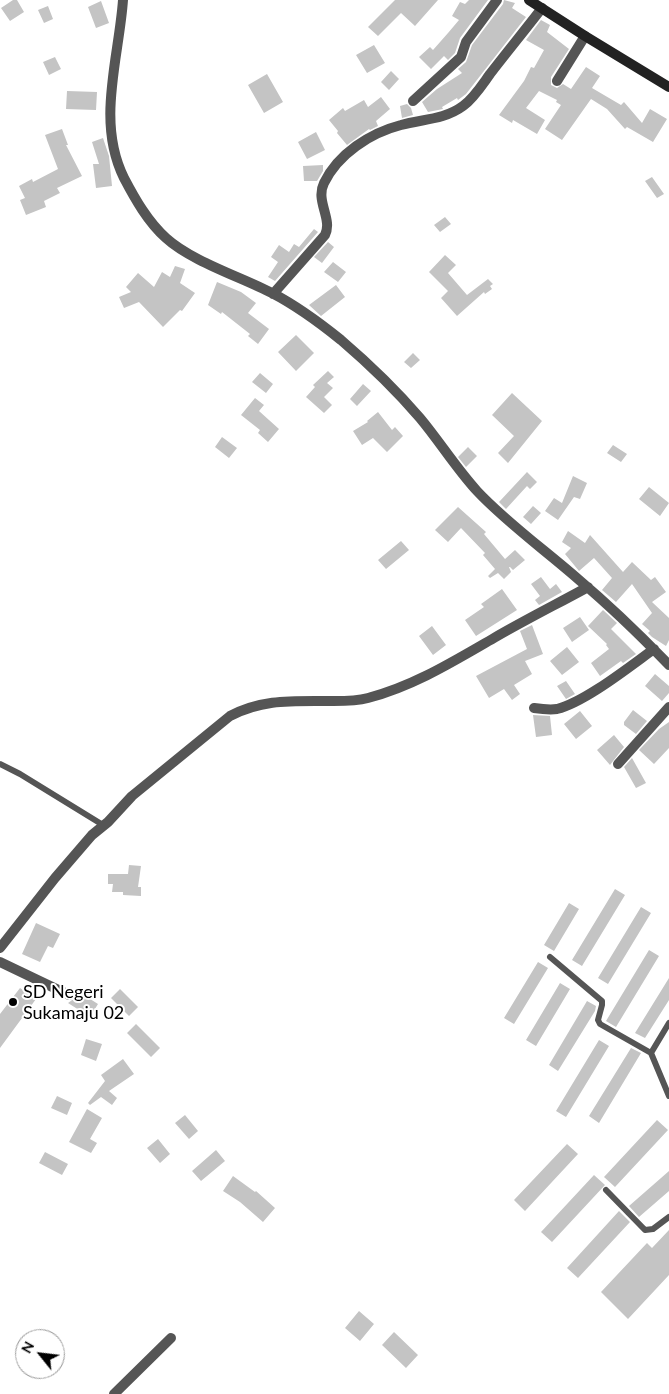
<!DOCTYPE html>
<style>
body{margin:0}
#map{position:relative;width:669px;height:1394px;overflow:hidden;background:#fff;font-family:Lato,sans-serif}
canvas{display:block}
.north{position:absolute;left:15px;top:1329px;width:50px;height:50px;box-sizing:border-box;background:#fff;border:1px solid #999;border-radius:50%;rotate:299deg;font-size:14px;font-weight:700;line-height:20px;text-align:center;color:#000}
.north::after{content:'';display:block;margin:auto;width:18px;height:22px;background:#000;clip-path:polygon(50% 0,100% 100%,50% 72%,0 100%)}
</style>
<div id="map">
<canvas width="669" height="1394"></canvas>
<div class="north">N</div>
</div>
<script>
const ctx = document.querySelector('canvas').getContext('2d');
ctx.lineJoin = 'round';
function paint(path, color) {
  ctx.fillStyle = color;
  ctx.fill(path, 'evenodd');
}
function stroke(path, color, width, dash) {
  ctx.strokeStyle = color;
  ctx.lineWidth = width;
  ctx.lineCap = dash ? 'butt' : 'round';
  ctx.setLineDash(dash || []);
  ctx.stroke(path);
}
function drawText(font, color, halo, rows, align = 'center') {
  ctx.font = font + ' Lato,sans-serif';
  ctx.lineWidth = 4;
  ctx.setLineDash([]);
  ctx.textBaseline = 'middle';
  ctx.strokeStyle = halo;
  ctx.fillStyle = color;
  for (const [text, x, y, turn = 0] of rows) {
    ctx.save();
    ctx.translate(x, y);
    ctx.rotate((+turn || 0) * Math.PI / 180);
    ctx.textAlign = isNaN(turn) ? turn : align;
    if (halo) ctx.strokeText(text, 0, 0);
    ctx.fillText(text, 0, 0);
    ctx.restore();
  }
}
const building = new Path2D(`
 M13,0h4l7,12 -14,9 -9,-13z
 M395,0h43l-23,26 -14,-13 -23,23 -10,-9z
 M469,0h19l-28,38 -5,15 -7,7 -4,-4 -13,13 -12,-12 11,-10 3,3 15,-17 11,-13 -7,-4 8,-14 5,2z
 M504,0l11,3 -3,5 14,9 -60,77 -8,6 -1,-2 -15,9 1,2 -15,3 -6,-10 15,-13 25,-16 -4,-4 8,-7 6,-17 31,-41z
 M101,1l8,22 -13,5 -8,-21z
 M48,6l5,13 -9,4 -6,-13z
 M541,20l9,5 -3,7 22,17 -18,28v8l6,3 6,-4 8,5 15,-22 14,9 -8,12 29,17 3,-3 18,21 8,-14 17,10 -14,23 -26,-15 -2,2 -18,-20 -16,-10 -29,41 -17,-11 16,-24 -5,-3 1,-2 -18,-9 -13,17 19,12 -8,14 -24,-14 -1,3 -13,-8 25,-34 7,-14 3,1 10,-18 -18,-10z
 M374,45l11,18 -18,10 -11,-18z
 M55,57l6,12 -12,6 -6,-13z
 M391,71l8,8 -10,11 -8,-8z
 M267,74l16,28 -19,11 -16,-28z
 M67,91l30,1 -1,18 -30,-1z
 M381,97l9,12 -14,12 2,5 -8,4 -1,-1 -22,16 -10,-12 1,-2 -9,-11 14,-12 2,3 19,-11 4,7z
 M407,104l4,4 2,7 -11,3 -2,-12z
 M62,129l6,16h-2l16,31 -25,12 3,5 -16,8 2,6 -20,8 -6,-15 5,-2 -6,-12 13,-7 1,3 25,-13 -13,-34z
 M316,132l9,18 -18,9 -9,-17z
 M103,138l6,18 3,30 -16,2 -3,-24h6l-7,-22z
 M323,165v6l-6,10h-13l-1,-15z
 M652,177l12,17 -7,4 -12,-17z
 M445,217l6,7 -11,8 -6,-7z
 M314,229l4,3 -43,49 -7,-4 10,-15 -7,-5 8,-12 10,7 5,-8 5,3z
 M328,242l6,5 -12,16 -8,-6z
 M445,255l11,10 -8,8 19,22 21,-16 5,5 -3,2 2,3 -7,5 -1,-2 -27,24 -16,-18 7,-7 -19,-19z
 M333,262l13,10 -8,10 -14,-10z
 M175,266l10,3 -5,14 15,10 -13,18 -2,-1 -17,17 -24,-25 -15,6 -5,-11 12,-5 -5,-5 12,-14 16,14 8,-15 8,5z
 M217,282l24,10 15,11 -8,10 21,16 -11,15 -10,-8 2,-2 -28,-22 -1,2 -13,-9z
 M336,285l9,12 -24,19 -12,-11z
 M296,335l18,18 -18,18 -18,-19z
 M413,353l7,7 -9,8 -7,-6z
 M328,371l6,6 -7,6 6,5 -9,9 8,8 -8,8 -18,-16 9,-10 -2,-2z
 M260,373l13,11 -7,9 -14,-11z
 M363,384l8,7 -14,15 -7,-7z
 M512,393l30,28 -34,42 -10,-10 16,-17 -22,-21z
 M255,398l9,7 -5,6 20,18 -11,13 -10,-9 2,-3 -19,-15z
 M378,412l14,18 3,-3 8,9 -16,16 -14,-14 -11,7 -9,-14 15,-9 -1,-1z
 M222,437l15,11 -8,10 -14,-11z
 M613,445l14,9 -6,8 -14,-9z
 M468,447l9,9 -11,11 -8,-10z
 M527,472l10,10 -7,7 -3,-3 -21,23 -7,-7z
 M573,476l14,7 -7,16 -6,-2 -16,23 -13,-9 9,-13 8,5z
 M649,487l20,16 -9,13 -21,-17z
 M533,506l8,7 -10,11 -8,-7z
 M458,507l28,25 -2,2 21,25 10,-9 10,10 -12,10 -3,-3h-1l2,5 -7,7 -6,-6 -8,5 -2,-2 7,-7 -12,-14 2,-2 -24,-25 -13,14 -13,-12z
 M568,531l17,12 5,-8 33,37 9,-10 19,18 4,-3 11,15 -14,10 17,16v22l-3,6 -14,-9 -4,-4 2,-2 -8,-7 10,-11 -20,-29 -16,18 -14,-12 10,-12 -18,-20 -15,13 -14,-17 6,-6 -9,-6z
 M401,541l8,9 -23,19 -8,-9z
 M541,577l9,12 6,-5 6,8 -23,13 -4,-5 5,-4 -9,-12z
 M502,589l15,21 -41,26 -11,-16 19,-13 -3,-3z
 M603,610l14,13 -6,6 25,25 -13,9 -2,-2 -21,15 -9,-13 18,-14 -3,-4 1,-1 -19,-18z
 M580,617l9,13 -17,12 -9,-14z
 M532,625l11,29 -18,7 7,13 -18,11 6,9 -8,6 -8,-11 -15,9 -13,-22 51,-27 -7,-18z
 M432,626l14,19 -13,10 -14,-19z
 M567,647l12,15 -17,13 -12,-14z
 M655,674l14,12v7l-7,8 -17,-15z
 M566,681l9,13 -9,5 -9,-13z
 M633,710l14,11 -11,13 -12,-9v-3z
 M580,711l12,15 -16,13 -12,-15z
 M533,715l17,1 2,19 -16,2z
 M669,722v26l-15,16 -15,-14 20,-21z
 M614,735l10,12 -14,18 -13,-15z
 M632,758l14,25 -10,5 -12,-21z
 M129,865l12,1 -3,21h3v9l-18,-1v-3h-11l1,-8h-5v-10h20z
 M615,889l10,6 -43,71 -10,-6z
 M569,903l10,6 -25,42 -10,-6z
 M641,907l10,6 -43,71 -10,-6z
 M36,923l24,11 -7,14 -5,-2 -8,16 -18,-8z
 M649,950l10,6 -43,71 -10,-6z
 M538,962l10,6 -34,56 -10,-6z
 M669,978v22l-24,38 -10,-5z
 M560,983l10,6 -34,57 -10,-6z
 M20,988l16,11 -36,49v-34z
 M120,989l18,18 -9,9 -18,-18z
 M76,990l22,14 -8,13 -22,-14 7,-5z
 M587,1001l9,5 -1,5 -37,60 -9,-6z
 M136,1024l24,24 -9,9 -24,-24z
 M86,1039l16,5 -6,17 -15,-6z
 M599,1040l10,6 -43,71 -10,-6z
 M631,1048l10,5 -42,70 -10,-7z
 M123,1059l11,15 -25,17 8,7 -5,7 -11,-8 -11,8 -2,-2 17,-22 -4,-6z
 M57,1096l15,7 -5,12 -16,-7z
 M87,1109l15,9 -12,21 7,4 -6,10 -22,-11z
 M185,1115l13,16 -9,8 -14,-16z
 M657,1120l11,10 -53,57 -11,-10z
 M158,1139l12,15 -10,9 -13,-15z
 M567,1144l11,10 -53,57 -11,-11z
 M216,1150l9,11 -24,20 -9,-10z
 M45,1152l23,12 -6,11 -23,-12z
 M669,1171v20l-30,26 -10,-11z
 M594,1175l11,10 -53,57 -11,-10z
 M233,1176l22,16 1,-1 19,17 -12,14 -23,-20 -17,-11z
 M619,1211l11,11 -52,56 -11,-10z
 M669,1230v45l-41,44 -27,-27 46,-49 5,5z
 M359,1311l15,13 -14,17 -15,-13z
 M394,1332l24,23 -12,13 -24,-23z`);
const service = new Path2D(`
 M0,764l20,10 83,51
 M550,957l52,44v4l-4,15 2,4 51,29 18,43
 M651,1053l18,-30
 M606,1190l39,40 8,-1 16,-12`);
const minor = new Path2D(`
 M123,0c-4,58 -27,122 1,178 11,21 24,44 42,60 25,23 75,39 106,55 25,13 48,30 69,47 28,24 55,50 79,78 20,24 36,50 57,73 30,32 68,59 101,88 32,27 62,56 91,86
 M557,81l28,-45
 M413,101l48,-44 5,-15 31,-42
 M273,294l52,-59c8,-16 -10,-34 -1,-52 14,-29 46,-50 77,-58 21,-6 43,-5 62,-19 11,-8 19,-21 27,-32 17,-22 35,-44 52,-66
 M534,708c7,1 16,2 23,1 28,-7 72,-42 97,-60
 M618,764l51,-57
 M0,948l55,-70 37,-43 16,-13 24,-26 98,-80c31,-16 58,-15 92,-15 16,0 31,1 46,-3 46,-12 86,-37 126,-60 31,-18 63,-34 94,-51
 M0,962l69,33
 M114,1394l57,-56`);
const secondary = new Path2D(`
 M529,0l56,36 84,51`);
const markers = [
 [13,1002,5,"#000"]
];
const poiNames = [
 ["SD Negeri",23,992],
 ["Sukamaju 02",23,1013]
];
paint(building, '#c4c4c4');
stroke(service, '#555', 6);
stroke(minor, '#555', 10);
stroke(secondary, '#222', 10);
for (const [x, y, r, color] of markers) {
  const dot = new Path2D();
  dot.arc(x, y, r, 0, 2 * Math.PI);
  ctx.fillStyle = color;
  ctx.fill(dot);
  stroke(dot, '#fff', 2);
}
drawText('18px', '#000', '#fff', poiNames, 'left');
</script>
